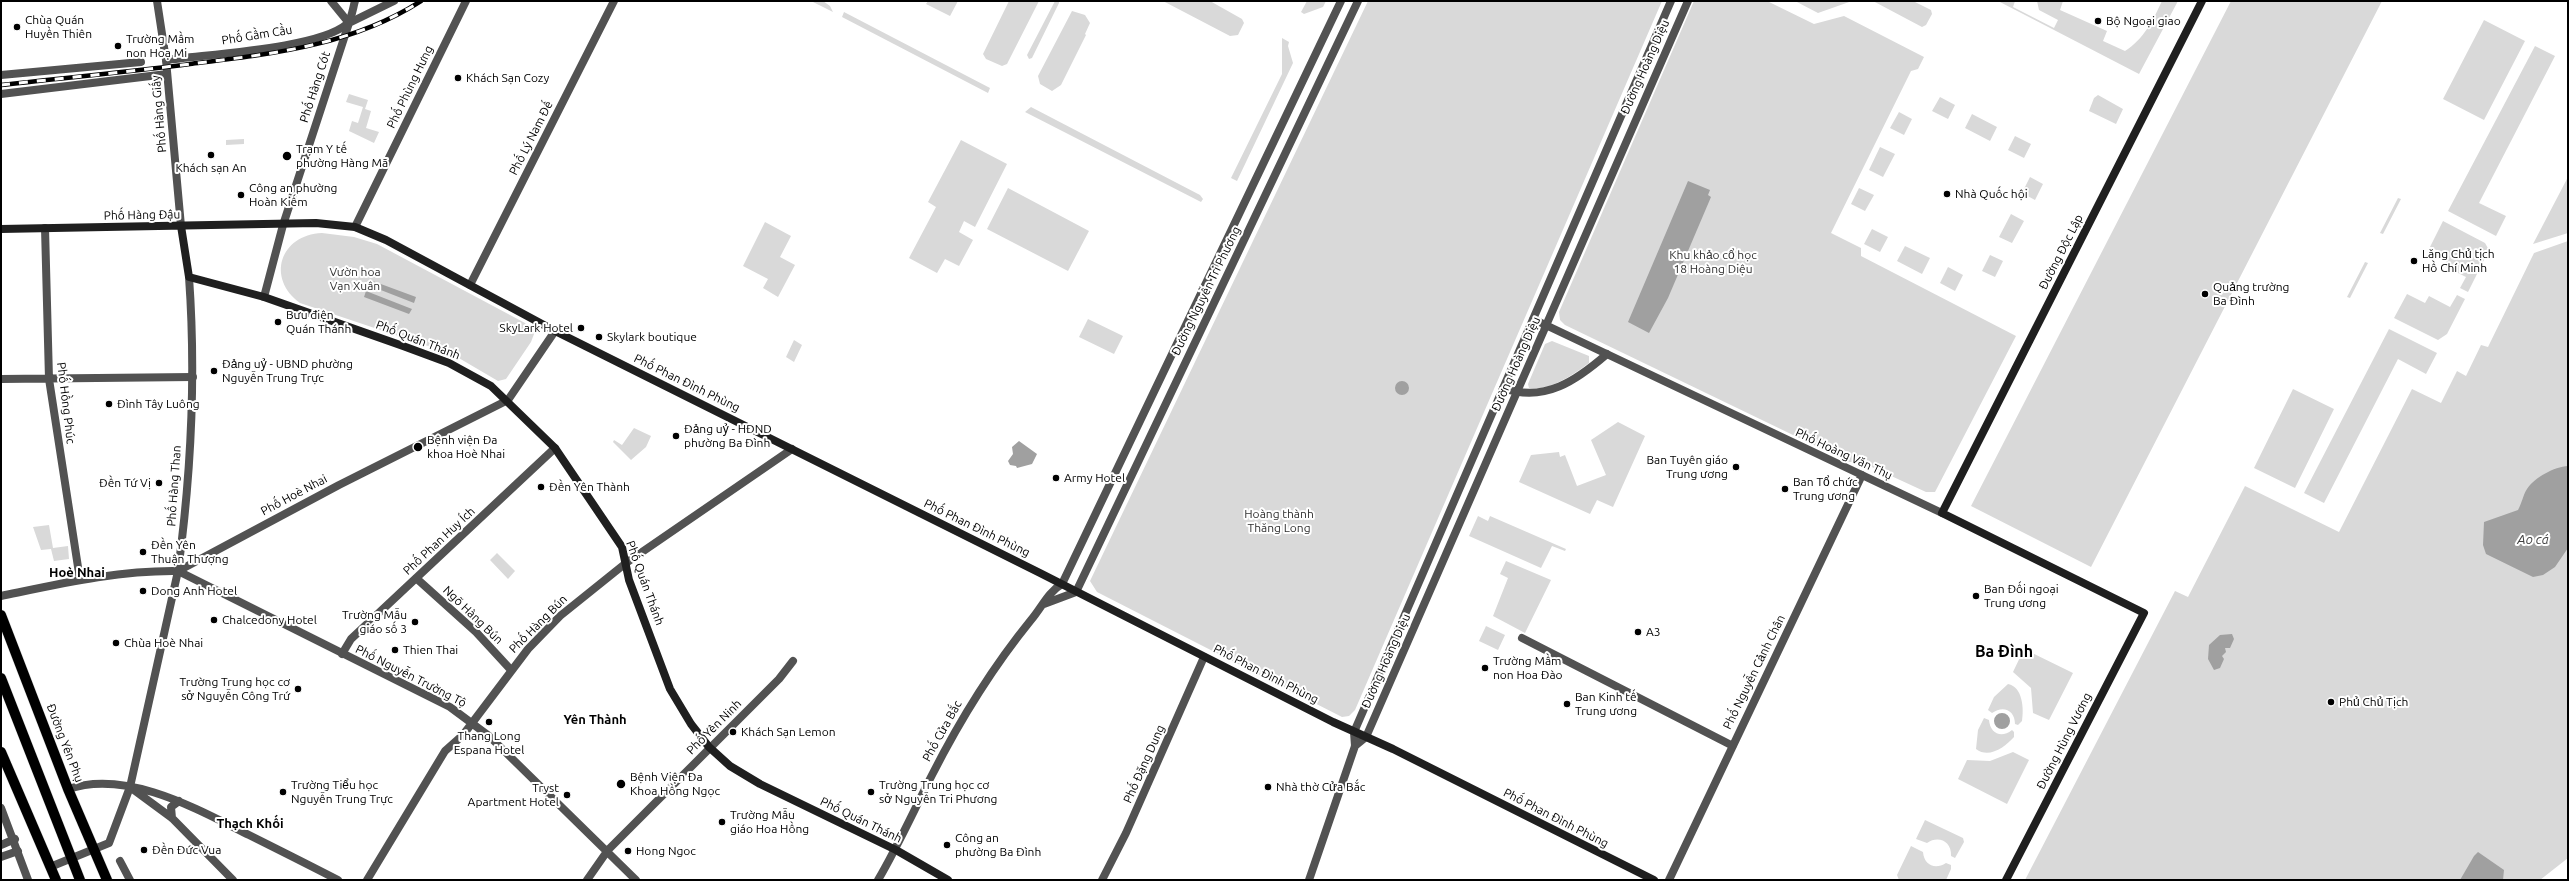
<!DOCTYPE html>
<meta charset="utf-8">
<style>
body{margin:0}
#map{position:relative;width:2569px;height:881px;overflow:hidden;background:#fff;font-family:Ubuntu,sans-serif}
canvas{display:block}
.frame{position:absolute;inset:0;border:2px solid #000;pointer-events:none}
</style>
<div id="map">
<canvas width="2569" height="881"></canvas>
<div class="frame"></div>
</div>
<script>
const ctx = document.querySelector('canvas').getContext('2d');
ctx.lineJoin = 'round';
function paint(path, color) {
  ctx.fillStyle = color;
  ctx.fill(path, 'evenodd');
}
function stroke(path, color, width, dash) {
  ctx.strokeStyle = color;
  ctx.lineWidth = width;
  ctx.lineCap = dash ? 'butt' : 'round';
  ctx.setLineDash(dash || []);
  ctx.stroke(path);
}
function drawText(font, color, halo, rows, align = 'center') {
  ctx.font = font + ' Ubuntu,sans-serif';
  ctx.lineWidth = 4;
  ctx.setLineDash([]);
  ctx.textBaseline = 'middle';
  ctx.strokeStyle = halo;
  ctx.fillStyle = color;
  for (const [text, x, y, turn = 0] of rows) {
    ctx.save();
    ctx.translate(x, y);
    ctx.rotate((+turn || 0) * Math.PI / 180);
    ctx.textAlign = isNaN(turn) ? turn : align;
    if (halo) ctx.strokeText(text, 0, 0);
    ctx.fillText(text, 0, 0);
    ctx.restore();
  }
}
const green = new Path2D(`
 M811,1h12l7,5 3,6z
 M928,1h30l-8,15 -24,-12z
 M1009,1h30l-32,63 -5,2 -16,-7 -3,-5z
 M1055,1h4v2l-27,55 -3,1 -2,-4z
 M1163,1h47l32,18 2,4 -6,12 -8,1z
 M1307,1h19l-3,6 -19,7 -3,-2z
 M1368,1h294l-307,709 -6,6 -7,1 -245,-125 -7,-11z
 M1694,1h73l47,23 30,-8 80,41 -6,12 -7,2 -80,162 30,15v8l155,80 -81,156h-9l-65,-30h-12l-284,-137 -5,-5 -1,-8z
 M1795,1h57l-34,12z
 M1873,1h40l18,9 1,4 -6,11 -4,2z
 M1998,1h17l-2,6 41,21 4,-8 -19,-10 -2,-9h26l-3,9 47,21 -4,10 22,10c19,-12 28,-31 37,-50h16l-39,73z
 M2231,1h151l-291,566 -120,-61z
 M1072,11l13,4 5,8 -5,11 1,1 -25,50 -9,6 -12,-7 -2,-8z
 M844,12l146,76 -2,5 -146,-76z
 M2484,20l41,21 -41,79 -41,-21z
 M1282,38l7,4 -1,4 5,17 -56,118 -6,-3 51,-104z
 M2535,46l20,10 -76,147 27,13 -10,20 -48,-25z
 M349,94l19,6 -3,9 6,2 -5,17 13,4 -5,11 -25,-12 3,-10 6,2 5,-16 -17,-5z
 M2098,95l25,14 -7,15 -27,-13 5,-13z
 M1940,97l15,8 -7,14 -16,-8z
 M1031,107l169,88 3,4 -2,3 -176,-90z
 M1899,112l13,7 -8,16 -14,-7z
 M1972,114l25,13 -7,14 -25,-13z
 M2015,136l16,8 -7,14 -16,-8z
 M244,139v5l-18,1v-5z
 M961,140l46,24 -32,63 -11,-6 -5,11 14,8 -14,26 -14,-7 -8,14 -28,-15 27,-51 -8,-5z
 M1880,147l15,7 -12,23 -14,-7z
 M2030,177l13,7 -8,16 -13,-7z
 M2568,177v56l-35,11z
 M1008,188l81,43 -21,40 -81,-42z
 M1859,188l15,7 -9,16 -14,-7z
 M2398,198l3,1 -18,35 -3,-1z
 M2011,214l13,7 -12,22 -13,-6z
 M2443,221l42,22 4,7 -21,42 -8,-4 6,-11 -22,-11 5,-10 -19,-9z
 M765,222l26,14 -11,21 15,8 -17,32 -15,-9 5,-9 -25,-13z
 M1872,229l16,8 -8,15 -16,-8z
 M322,233l32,4 23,7 148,79 9,11 -3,8 -25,37 -8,2 -46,-27 -152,-51c-34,-25 -20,-68 22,-70z
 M2568,241v617l-28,22h-515l150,-289 13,6 57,-111 94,46 73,-143 29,14 16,-32 9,5 15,-31 7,2 46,-94z
 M1905,246l25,12 -8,16 -25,-13z
 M1990,255l13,6 -8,16 -13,-6z
 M2365,262l3,1 -18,35 -3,-1z
 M1948,267l15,8 -8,16 -15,-8z
 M2407,294l18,9 4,-7 21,11 7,-12 8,4 -18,35 -9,6 -44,-22z
 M1088,319l35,17 -9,18 -35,-17z
 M2389,329l48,24 -11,21 -28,-15 -74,144 -20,-10z
 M794,340l8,5 -8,17 -8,-5z
 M1552,341l37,15v7c-16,12 -39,28 -60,25l-1,-4 17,-40z
 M2293,389l41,20 -39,79 -41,-20z
 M1618,422l27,14 -32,71 -16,-7 -7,14 -71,-32 12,-27 28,-3 1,5 5,-2 12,31 29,-11 -15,-35z
 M634,428l17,8 -5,11 -15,13 -18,-18 1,-2 8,5z
 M1478,516l10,5 2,-5 76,33 -1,2 -13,-5 -11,22 -72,-32z
 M49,525l4,23 15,-2 1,13 -15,2 -3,-12 -10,1 -8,-23z
 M497,553l18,18 -7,8 -18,-19z
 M1506,561l45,19 -26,53 -32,-17 15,-38 -8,-4z
 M1486,626l19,9 -7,15 -19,-9z
 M2024,649l49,24 -24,47 -16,-7 -2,-25 -18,-16z
 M2008,684c15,3 16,25 14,37l-4,4 -3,-1c0,-14 -12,-19 -23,-11l-4,-3 6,-13z
 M1984,718l5,2c1,13 12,19 23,10l2,2v5c-9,10 -25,22 -38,12l2,-19z
 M2013,752l16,8 -22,44 -49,-25 9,-19 23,1z
 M1925,820l38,18 1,4 -9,16 -4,-2c1,-15 -13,-21 -24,-13l-11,-4z
 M1911,846l12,6c1,13 12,18 23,11l5,2v4l-5,11h-47l-2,-5z`);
const water = new Path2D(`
 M1688,181l22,9 -2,5 3,2 -43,101 -19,35 -21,-11z
 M370,280l46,17 -2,6 -46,-18z
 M366,291l46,18 -3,5 -45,-17z
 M1395 388a7 7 0 1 1 14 0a7 7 0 1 1-14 0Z
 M1019,441l18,13 -5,10 -15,4 -1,-2 -6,-1 -2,-4 5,-7 -1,-7z
 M2568,466v82l-13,19 -12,8 -10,2 -47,-23 -3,-9 1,-23 34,-12c4,-7 5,-15 9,-21 8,-12 27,-22 41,-23z
 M2232,634l2,5 -4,9h-5l1,4 -4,4 2,3 -4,9 -6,2 -6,-11 1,-14 11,-10z
 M1994 721a8 8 0 1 1 16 0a8 8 0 1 1-16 0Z
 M2478,852l26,18 -1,10h-43l14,-24z`);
const minor = new Path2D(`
 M166,60c41,-6 152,-11 181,-36 5,-5 6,-17 8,-23
 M1,75l140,-13
 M1,94l166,-20
 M355,227l111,-226
 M45,228l4,151 31,201
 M1,379l192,-2
 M1503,388c42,15 74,-8 104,-34
 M178,571l272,136 39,29 147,144
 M416,578l60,54 35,38
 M1,596c58,-12 118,-26 177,-25l161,-86 169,-85 47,-69
 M1522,638l211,108
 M342,654l9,-15 204,-191
 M68,789c59,-20 129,20 181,46 30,15 60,30 89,45
 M134,790l38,28 61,62
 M172,818l-1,-11 8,-6
 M1,845l14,-6
 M1,857l17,-6
 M120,861l10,19
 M367,880l78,-129 18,-16 65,-86 32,-33 66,-53 166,-114
 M587,880l21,-30 171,-171 14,-18
 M1102,880l24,-47 78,-176
 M1669,880l193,-405`);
const tertiary = new Path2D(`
 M157,1l9,59 15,166
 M331,1l18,22
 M349,23l45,-22
 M470,285l144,-284
 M264,297l19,-72 66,-202
 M1533,319l409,194
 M1044,604l32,-12 282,-591
 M1355,746l11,-9 322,-736
 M1,808l27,72
 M50,867l59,-24 21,-56 48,-216c13,-96 18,-197 11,-294
 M878,880c20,-34 36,-70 54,-105 28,-55 60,-107 99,-155 11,-13 17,-28 31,-36l279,-583
 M1309,880l46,-134 -1,-14 317,-731`);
const secondary = new Path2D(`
 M181,226l8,51 75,20 139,49 46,17 42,23 64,62 67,99 7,33 41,109 21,35 18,23 21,19 30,18 136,66 52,30
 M1,229l315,-6 39,4 31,13 169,91 485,242 293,149 60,27 261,131
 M2006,880l138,-267 -202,-100 260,-512`);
const primary = new Path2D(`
 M1,615l67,174 39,91
 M1,678l79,202
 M1,752l55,128`);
const rail = new Path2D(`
 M1,85c63,-7 126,-13 189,-21 81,-10 161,-18 231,-63`);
const markers = [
 [2098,21,4,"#000"],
 [17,27,4,"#000"],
 [118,46,4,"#000"],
 [458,78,4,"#000"],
 [211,155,4,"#000"],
 [287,156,5,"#000"],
 [1947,194,4,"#000"],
 [241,195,4,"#000"],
 [2414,261,4,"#000"],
 [2205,294,4,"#000"],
 [278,322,4,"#000"],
 [581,328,4,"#000"],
 [599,337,4,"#000"],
 [214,371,4,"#000"],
 [109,404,4,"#000"],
 [676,436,4,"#000"],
 [418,447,5,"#000"],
 [1736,467,4,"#000"],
 [1056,478,4,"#000"],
 [159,483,4,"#000"],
 [541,487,4,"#000"],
 [1785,489,4,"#000"],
 [143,552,4,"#000"],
 [143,591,4,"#000"],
 [1976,596,4,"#000"],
 [214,620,4,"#000"],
 [415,622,4,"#000"],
 [1638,632,4,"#000"],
 [116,643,4,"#000"],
 [395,650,4,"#000"],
 [1485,668,4,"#000"],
 [298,689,4,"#000"],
 [2331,702,4,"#000"],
 [1567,704,4,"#000"],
 [489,722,4,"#000"],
 [733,732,4,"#000"],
 [621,784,5,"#000"],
 [1268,787,4,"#000"],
 [283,792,4,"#000"],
 [871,792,4,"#000"],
 [567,795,4,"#000"],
 [722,822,4,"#000"],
 [947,845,4,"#000"],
 [144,850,4,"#000"],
 [628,851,4,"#000"]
];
const poiNames = [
 ["Chùa Quán",25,20],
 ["Huyền Thiên",25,34],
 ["Bộ Ngoại giao",2106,21],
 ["Trường Mầm",126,39],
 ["non Hoạ Mi",126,53],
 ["Khách Sạn Cozy",466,78],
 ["Trạm Y tế",296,149],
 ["phường Hàng Mã",296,163],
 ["Khách sạn An",211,168,"center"],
 ["Công an phường",249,188],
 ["Hoàn Kiếm",249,202],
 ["Nhà Quốc hội",1955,194],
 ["Lăng Chủ tịch",2422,254],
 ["Hồ Chí Minh",2422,268],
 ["Quảng trường",2213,287],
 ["Ba Đình",2213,301],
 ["Bưu điện",286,315],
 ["Quán Thánh",286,329],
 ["SkyLark Hotel",573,328,"right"],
 ["Skylark boutique",607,337],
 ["Đảng uỷ - UBND phường",222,364],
 ["Nguyễn Trung Trực",222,378],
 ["Đình Tây Luông",117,404],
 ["Đảng uỷ - HĐND",684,429],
 ["phường Ba Đình",684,443],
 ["Bệnh viện Đa",427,440],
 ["khoa Hoè Nhai",427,454],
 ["Ban Tuyên giáo",1728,460,"right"],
 ["Trung ương",1728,474,"right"],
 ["Army Hotel",1064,478],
 ["Ban Tổ chức",1793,482],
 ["Trung ương",1793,496],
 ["Đền Tứ Vị",151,483,"right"],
 ["Đền Yên Thành",549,487],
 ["Đền Yên",151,545],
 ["Thuận Thượng",151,559],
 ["Ban Đối ngoại",1984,589],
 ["Trung ương",1984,603],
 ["Dong Anh Hotel",151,591],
 ["Trường Mẫu",407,615,"right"],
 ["giáo số 3",407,629,"right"],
 ["Chalcedony Hotel",222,620],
 ["A3",1646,632],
 ["Chùa Hoè Nhai",124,643],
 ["Thien Thai",403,650],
 ["Trường Mầm",1493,661],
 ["non Hoa Đào",1493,675],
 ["Trường Trung học cơ",290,682,"right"],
 ["sở Nguyễn Công Trứ",290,696,"right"],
 ["Ban Kinh tế",1575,697],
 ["Trung ương",1575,711],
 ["Phủ Chủ Tịch",2339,702],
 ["Khách Sạn Lemon",741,732],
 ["Thang Long",489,736,"center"],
 ["Espana Hotel",489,750,"center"],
 ["Bệnh Viện Đa",630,777],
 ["Khoa Hồng Ngọc",630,791],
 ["Trường Tiểu học",291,785],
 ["Nguyễn Trung Trực",291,799],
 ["Trường Trung học cơ",879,785],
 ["sở Nguyễn Tri Phương",879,799],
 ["Nhà thờ Cửa Bắc",1276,787],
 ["Tryst",559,788,"right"],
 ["Apartment Hotel",559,802,"right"],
 ["Trường Mẫu",730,815],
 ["giáo Hoa Hồng",730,829],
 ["Công an",955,838],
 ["phường Ba Đình",955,852],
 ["Đền Đức Vua",152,850],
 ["Hong Ngoc",636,851]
];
const streetNames = [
 ["Phố Gầm Cầu",257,35,-9],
 ["Đường Hoàng Diệu",1645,67,-66],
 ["Phố Hàng Cót",315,87,-72],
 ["Phố Phùng Hưng",410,87,-64],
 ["Phố Hàng Giấy",159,114,-95],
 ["Phố Lý Nam Đế",531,138,-63],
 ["Phố Hàng Đậu",142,215,-1],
 ["Đường Độc Lập",2061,252,-63],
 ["Đường Nguyễn Tri Phương",1206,291,-64],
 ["Phố Quán Thánh",418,340,21],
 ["Đường Hoàng Diệu",1516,364,-66],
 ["Phố Phan Đình Phùng",687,383,26],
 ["Phố Hồng Phúc",66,403,83],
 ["Phố Hoàng Văn Thụ",1844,454,25],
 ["Phố Hàng Than",174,486,-86],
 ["Phố Hoè Nhai",294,495,-28],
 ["Phố Phan Đình Phùng",977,528,26],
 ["Phố Phan Huy Ích",439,541,-43],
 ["Phố Quán Thánh",645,583,70],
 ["Ngõ Hàng Bún",473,615,44],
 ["Phố Hàng Bún",538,624,-45],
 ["Đường Hoàng Diệu",1386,661,-66],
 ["Phố Nguyễn Cảnh Chân",1754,672,-64],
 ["Phố Phan Đình Phùng",1266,674,27],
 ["Phố Nguyễn Trường Tộ",411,676,27],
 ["Phố Yên Ninh",714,727,-45],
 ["Phố Cửa Bắc",942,731,-61],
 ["Đường Hùng Vương",2064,741,-63],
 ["Đường Yên Phụ",65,743,69],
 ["Phố Đặng Dung",1144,764,-66],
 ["Phố Phan Đình Phùng",1556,818,27],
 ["Phố Quán Thánh",861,820,26]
];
const parkNames = [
 ["Khu khảo cổ học",1713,255],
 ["18 Hoàng Diệu",1713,269],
 ["Vườn hoa",355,272],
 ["Vạn Xuân",355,286],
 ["Hoàng thành",1279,514],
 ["Thăng Long",1279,528]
];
const waterNames = [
 ["Ao cá",2533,540]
];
const neighbourhoodNames = [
 ["Hoè Nhai",77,573],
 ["Yên Thành",595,720],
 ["Thạch Khối",250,824]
];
const districtNames = [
 ["Ba Đình",2004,652]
];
paint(green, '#d9d9d9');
paint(water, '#a0a0a0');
stroke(primary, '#dbdbdb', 11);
stroke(minor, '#525252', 8);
stroke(tertiary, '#525252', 8);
stroke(secondary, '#1f1f1f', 8);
stroke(primary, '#000', 10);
stroke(rail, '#000', 4.5);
stroke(rail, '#fff', 3, [9]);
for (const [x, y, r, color] of markers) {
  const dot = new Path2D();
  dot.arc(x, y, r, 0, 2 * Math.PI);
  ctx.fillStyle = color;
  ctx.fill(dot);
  stroke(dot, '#fff', 1.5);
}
drawText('12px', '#000', '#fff', poiNames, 'left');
drawText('12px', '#000', '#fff', streetNames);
drawText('12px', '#303030', '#fff', parkNames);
drawText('italic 13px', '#414141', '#fff', waterNames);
drawText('bold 13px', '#000', '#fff', neighbourhoodNames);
drawText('bold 16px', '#000', '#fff', districtNames);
</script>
